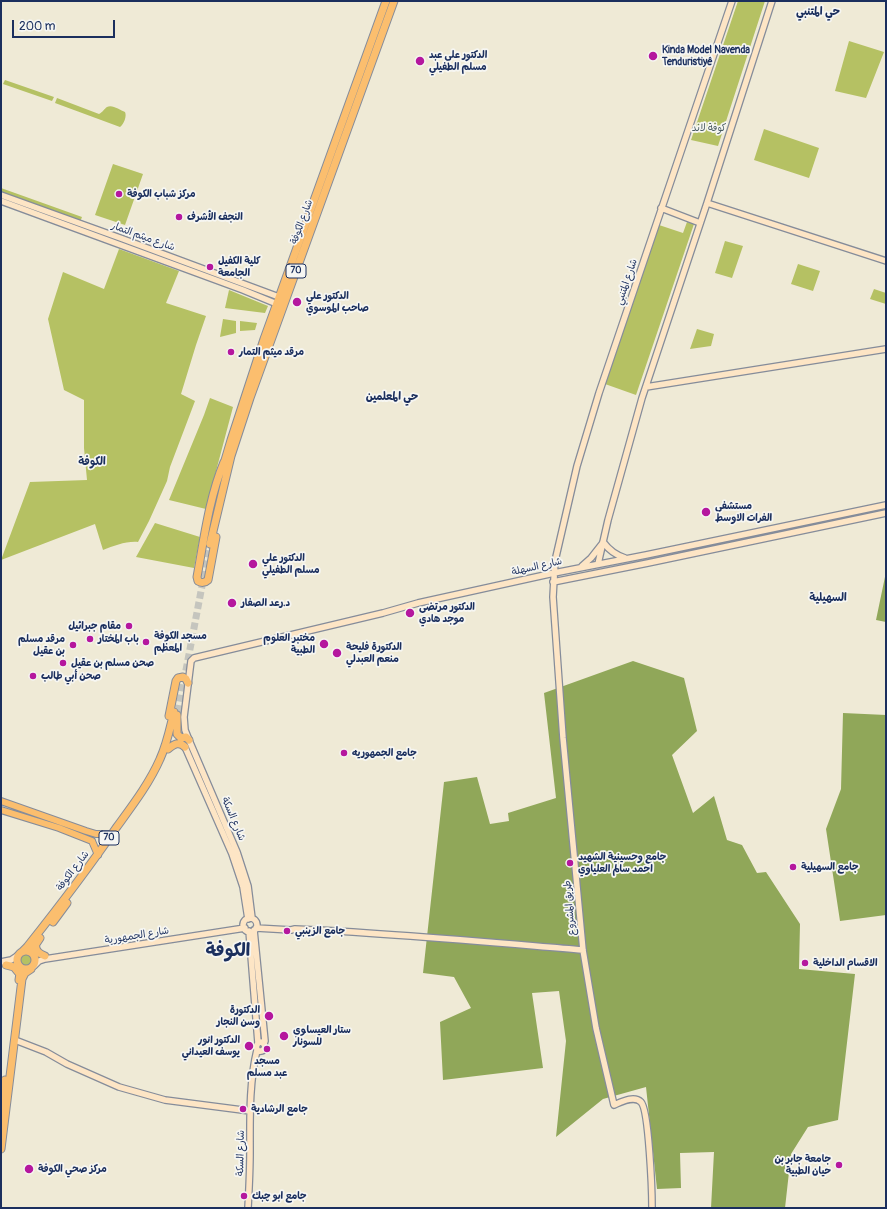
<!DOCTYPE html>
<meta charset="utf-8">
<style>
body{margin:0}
#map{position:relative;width:887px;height:1209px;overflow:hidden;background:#efead6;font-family:Pangolin,sans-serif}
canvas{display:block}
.frame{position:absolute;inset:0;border:2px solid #1b2f5e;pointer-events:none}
.scale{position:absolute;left:12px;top:20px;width:103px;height:18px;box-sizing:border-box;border:2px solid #1b2f5e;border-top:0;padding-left:5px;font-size:12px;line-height:14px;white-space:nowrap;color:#1b2f5e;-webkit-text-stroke:3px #f6f6f2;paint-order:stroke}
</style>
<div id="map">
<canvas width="887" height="1209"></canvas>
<div class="frame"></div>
<div class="scale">200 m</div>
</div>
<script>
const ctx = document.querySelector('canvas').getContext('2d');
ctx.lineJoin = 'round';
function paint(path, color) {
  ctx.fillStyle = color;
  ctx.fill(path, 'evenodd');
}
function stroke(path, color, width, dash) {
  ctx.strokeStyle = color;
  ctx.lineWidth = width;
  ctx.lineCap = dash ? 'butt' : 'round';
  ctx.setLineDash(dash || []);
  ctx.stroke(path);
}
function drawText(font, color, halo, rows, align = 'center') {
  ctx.font = font + ' Pangolin,"Playpen Sans Arabic",sans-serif';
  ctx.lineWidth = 3.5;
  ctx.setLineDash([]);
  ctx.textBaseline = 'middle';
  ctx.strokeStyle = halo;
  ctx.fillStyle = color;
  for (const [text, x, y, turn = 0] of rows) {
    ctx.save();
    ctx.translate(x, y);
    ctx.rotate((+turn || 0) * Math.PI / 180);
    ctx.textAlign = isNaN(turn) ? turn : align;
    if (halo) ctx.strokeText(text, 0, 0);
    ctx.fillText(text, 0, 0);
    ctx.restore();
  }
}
const green = new Path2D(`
 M738,1h27l-47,145 -27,-6z
 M849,41l35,11 -18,46 -31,-7z
 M5,80l49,17 -2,4 -49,-17z
 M57,98l42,16c4,-2 5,-5 8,-7 5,-3 13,3 18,5 2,4 -1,12 -5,15l-65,-24z
 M764,129l55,19 -10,30 -55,-18z
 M113,164l30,10 -18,51 -30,-10z
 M1,188l81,29 -2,5 -79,-28z
 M687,222l7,2 -58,171 -31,-11 54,-159 24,8z
 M725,241l18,5 -11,32 -17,-5z
 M119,249l60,22 -13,32 40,13 -10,29 -15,49 14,7 -25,66 -3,14 -18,40 -11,21c-12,-1 -24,4 -35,8l-8,-26 -94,36 29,-78 57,-2 -3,-32v-48l-20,-10 -16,-71 15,-47 41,17z
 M798,264l22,7 -7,20 -22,-7z
 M874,289l12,4v11l-16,-5z
 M229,290l39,16 -3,7 -40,-5z
 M223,319l13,2v12l-16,4z
 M240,321l17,2 -2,7 -15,1z
 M697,329l17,5 -3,12 -21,3z
 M210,398l23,9 -27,102 -37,-9 35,-85z
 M155,523l45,14 -6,31 -58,-11z
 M19 960a7 7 0 1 1 14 0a7 7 0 1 1-14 0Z`);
const forest = new Path2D(`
 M886,572v50l-10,-2z
 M633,661l51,17 13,53 -25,24 21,58 21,-17 13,44 15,5 15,28 9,-1 34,52 -1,45 56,5 -17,146 -30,7 -17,27 -6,54h-74l3,-56 -34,1 1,35 -24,1 -11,-102 -43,12 -47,38 10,-96 -7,-50 -27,2 11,75 -100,12 -3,-58 31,-14 -17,-31 -31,-4 21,-191 33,-5 13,47 19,-3 -1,-8 48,-15 -12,-105z
 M843,713l43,2v200l-46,6 -14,-92 15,-40z`);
const highwayTunnel = new Path2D(`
 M178,712l32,-168`);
const secondary = new Path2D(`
 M1,195l122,44 156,58
 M1,201l242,89 34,14
 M707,203l179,58
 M661,208l39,15
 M646,387l240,-38
 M603,542c6,8 12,13 22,16
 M598,564l10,-44 34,-122 65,-195 65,-202
 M582,566l9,-8 11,-14
 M553,582l95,-19 238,-50
 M185,747l47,107 11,33 5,32
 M252,918l-4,-32 -11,-34 -48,-112 -4,-10 -1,-13 7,-56 3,-3 189,-45 35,-10 136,-30 92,-18 240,-50
 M243 925a7 7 0 1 1 14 0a7 7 0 1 1-14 0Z
 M256,928l35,2 4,-1c96,4 192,13 288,21
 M254,930l11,111 -1,3
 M249,931l9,112 -2,4 2,4c4,1 6,-1 7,-4l-1,-3 -3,-2 -3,1
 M1,962l10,-2 6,-4
 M34,966l5,-5 6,-2 200,-31
 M15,1040l31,12 21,12 52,23 46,13 85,11
 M248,1208c1,-19 2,-37 2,-56 0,-34 -1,-69 7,-102
 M652,1208c0,-16 -3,-98 -11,-106 -7,-7 -20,0 -27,3l-18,-77 -13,-78 -20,-212 -10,-141 2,-36 22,-95 22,-73 133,-392`);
const primary = new Path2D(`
 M1,801l85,30 10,3h16
 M1,810l58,18 33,13
 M92,841l6,14`);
const highway = new Path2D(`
 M223,467l8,-27 33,-101 122,-338
 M216,537l-8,43c-3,3 -7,3 -10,1l-1,-4c7,-38 12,-79 27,-115
 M210,544l21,-88 19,-58 144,-397
 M177,715v19l4,4 5,-1 3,3
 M169,716l7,-35 2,-3 5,-1 3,2 2,4
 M168,749c6,-5 11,-8 17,-2
 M53,922l14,-19
 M36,943c-2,7 3,11 9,13
 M17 960a9 9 0 1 1 18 0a9 9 0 1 1-18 0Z
 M22,952l5,-5c31,-39 61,-78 89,-119 16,-22 33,-44 44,-69 7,-15 10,-31 14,-47
 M32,953v-3l8,-12
 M6,965l8,2 4,5
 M19,966l1,7 -1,7
 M1,1108l4,-28
 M1,1149l21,-170 3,-6 6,-4`);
const markers = [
 [653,56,5,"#b5179e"],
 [420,61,5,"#b5179e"],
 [119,194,4,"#b5179e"],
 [179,217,4,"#b5179e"],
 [210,267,4,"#b5179e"],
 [297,302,5,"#b5179e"],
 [231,352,4,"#b5179e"],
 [706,512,5,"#b5179e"],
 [253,564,5,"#b5179e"],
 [232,603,5,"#b5179e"],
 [410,613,5,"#b5179e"],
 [129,626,4,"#b5179e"],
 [90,639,4,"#b5179e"],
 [146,642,4,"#b5179e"],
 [324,644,5,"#b5179e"],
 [73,645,4,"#b5179e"],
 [337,653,5,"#b5179e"],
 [63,663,4,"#b5179e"],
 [33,676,4,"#b5179e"],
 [344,753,4,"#b5179e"],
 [570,863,4,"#b5179e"],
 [793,867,4,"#b5179e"],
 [287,931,4,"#b5179e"],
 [805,963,4,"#b5179e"],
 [269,1016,5,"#b5179e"],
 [284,1036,5,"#b5179e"],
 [249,1046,5,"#b5179e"],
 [267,1049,4,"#b5179e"],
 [243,1109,4,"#b5179e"],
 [839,1165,4,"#b5179e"],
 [29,1169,5,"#b5179e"],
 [244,1196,4,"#b5179e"]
];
const shields = [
 [296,271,20],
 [109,838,20]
];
const shieldNames = [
 ["70",296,271],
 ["70",109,838]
];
const poiNames = [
 ["Kinda Model Navenda",662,50],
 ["Tenduristiyê",662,62],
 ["الدكتور علي عبد",429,55],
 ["مسلم الطفيلي",429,67],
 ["مركز شباب الكوفة",127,194],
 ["النجف الأشرف",187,217],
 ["كلية الكفيل",218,261],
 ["الجامعة",218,273],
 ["الدكتور علي",306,296],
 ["صاحب الموسوي",306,308],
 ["مرقد ميثم التمار",239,352],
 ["مستشفى",715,506],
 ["الفرات الاوسط",715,518],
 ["الدكتور علي",262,558],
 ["مسلم الطفيلي",262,570],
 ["د.رعد الصفار",241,603],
 ["الدكتور مرتضى",419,607],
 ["موجد هادي",419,619],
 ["مقام جبرائيل",121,626,"right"],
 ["مسجد الكوفة",154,636],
 ["المعظم",154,648],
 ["مختبر العلوم",315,638,"right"],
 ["الطبية",315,650,"right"],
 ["مرقد مسلم",65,639,"right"],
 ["بن عقيل",65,651,"right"],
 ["باب المختار",98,639],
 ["الدكتورة فليحة",346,647],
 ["منعم العبدلي",346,659],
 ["صحن مسلم بن عقيل",71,663],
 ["صحن أبي طالب",41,676],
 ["جامع الجمهوريه",352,753],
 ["جامع وحسينية الشهيد",578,857],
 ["احمد سالم العلياوي",578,869],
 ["جامع السهيلية",801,867],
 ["جامع الزينبي",295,931],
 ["الاقسام الداخلية",813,963],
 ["الدكتورة",260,1010,"right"],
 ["وسن النجار",260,1022,"right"],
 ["ستار العيساوي",293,1030],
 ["للسونار",293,1042],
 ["الدكتور انور",240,1040,"right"],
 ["يوسف العيداني",240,1052,"right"],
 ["مسجد",267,1061,"center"],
 ["عبد مسلم",267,1073,"center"],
 ["جامع الرشادية",251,1109],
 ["جامعة جابر بن",831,1159,"right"],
 ["حيان الطبية",831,1171,"right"],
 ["مركز صحي الكوفة",38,1169],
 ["جامع ابو چبك",252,1196]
];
const parkNames = [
 ["كوفة لاند",709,128]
];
const streetNames = [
 ["شارع الكوفة",302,222,-70],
 ["شارع ميثم التمار",143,237,20],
 ["شارع المتنبي",627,282,-71],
 ["شارع السهلة",537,567,-13],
 ["شارع السكة",233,819,67],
 ["شارع الكوفة",73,871,-53],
 ["طريق المشروع",570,908,-95],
 ["شارع الجمهورية",137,936,-9],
 ["شارع السكة",241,1153,-89]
];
const neighbourhoodNames = [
 ["حي المتنبي",818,12],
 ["حي المعلمين",392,397],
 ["الكوفة",92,462],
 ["السهيلية",828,598]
];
const townNames = [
 ["الكوفة",228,951]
];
paint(green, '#b5c163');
paint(forest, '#90a759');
stroke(highwayTunnel, '#c5c5be', 7, [7, 3.5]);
stroke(secondary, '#858c9a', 8);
stroke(primary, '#858c9a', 8);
stroke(highway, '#858c9a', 9);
stroke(secondary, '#fde5c5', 5.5);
stroke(primary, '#fbbe6e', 6);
stroke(highway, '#fbbe6e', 7);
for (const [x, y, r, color] of markers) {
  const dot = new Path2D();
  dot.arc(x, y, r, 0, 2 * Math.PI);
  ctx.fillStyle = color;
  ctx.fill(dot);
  stroke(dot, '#f6f6f2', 1.5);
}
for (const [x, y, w] of shields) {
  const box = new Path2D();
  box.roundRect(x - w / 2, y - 7, w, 14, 3);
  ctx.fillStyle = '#f6f6f2';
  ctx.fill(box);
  stroke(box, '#1b2f5e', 1);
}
drawText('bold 9px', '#1b2f5e', null, shieldNames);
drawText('bold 10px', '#1b2f5e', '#f6f6f2', poiNames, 'left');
drawText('10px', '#495b60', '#f6f6f2', parkNames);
drawText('10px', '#1b2f5e', '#f6f6f2', streetNames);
drawText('bold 11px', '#1b2f5e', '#f6f6f2', neighbourhoodNames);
drawText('bold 18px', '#1b2f5e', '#f6f6f2', townNames);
</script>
